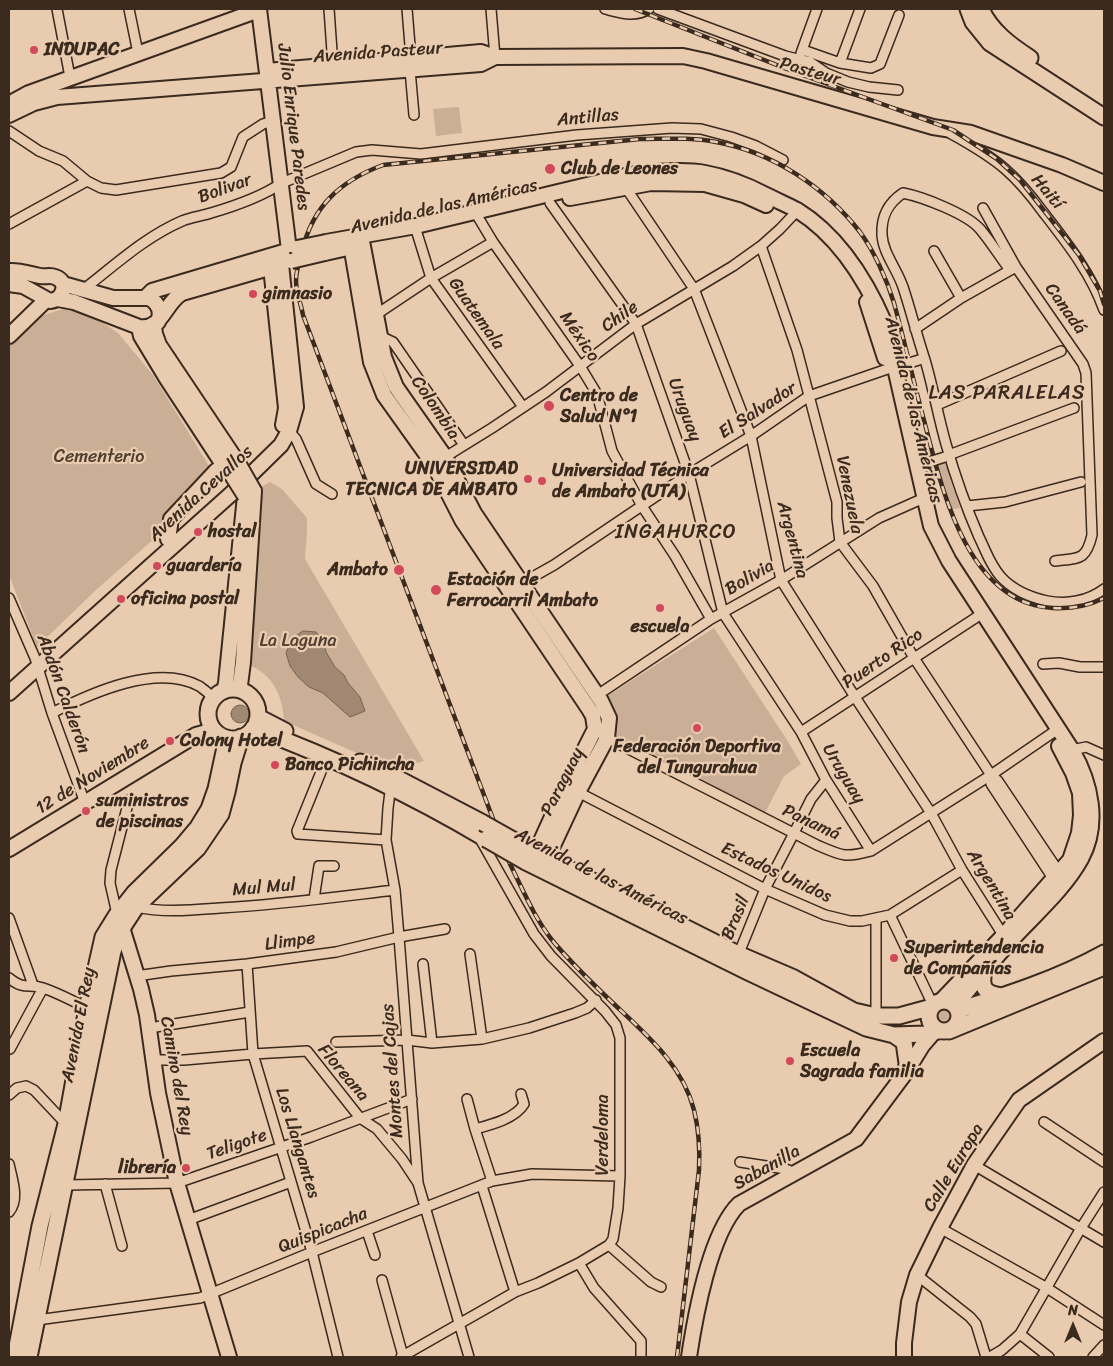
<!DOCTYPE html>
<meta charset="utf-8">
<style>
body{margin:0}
#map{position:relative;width:1113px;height:1366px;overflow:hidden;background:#e9ccb0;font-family:Sriracha,sans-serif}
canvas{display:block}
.frame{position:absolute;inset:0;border:10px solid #3b2a1e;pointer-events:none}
.north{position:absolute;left:1048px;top:1301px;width:50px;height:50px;-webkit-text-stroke:4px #e9ccb0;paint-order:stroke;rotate:0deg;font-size:14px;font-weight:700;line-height:20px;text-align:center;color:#3b2a1e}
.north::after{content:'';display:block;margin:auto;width:18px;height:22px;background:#3b2a1e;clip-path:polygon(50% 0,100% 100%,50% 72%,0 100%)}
</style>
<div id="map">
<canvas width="1113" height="1366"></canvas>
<div class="frame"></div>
<div class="north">N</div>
</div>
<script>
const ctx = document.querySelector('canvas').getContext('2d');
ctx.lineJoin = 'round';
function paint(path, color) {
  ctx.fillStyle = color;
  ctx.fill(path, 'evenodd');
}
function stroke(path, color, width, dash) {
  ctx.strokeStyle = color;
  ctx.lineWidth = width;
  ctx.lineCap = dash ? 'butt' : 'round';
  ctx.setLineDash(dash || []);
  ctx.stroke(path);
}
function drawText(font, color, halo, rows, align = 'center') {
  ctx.font = font + ' Sriracha,sans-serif';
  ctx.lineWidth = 4.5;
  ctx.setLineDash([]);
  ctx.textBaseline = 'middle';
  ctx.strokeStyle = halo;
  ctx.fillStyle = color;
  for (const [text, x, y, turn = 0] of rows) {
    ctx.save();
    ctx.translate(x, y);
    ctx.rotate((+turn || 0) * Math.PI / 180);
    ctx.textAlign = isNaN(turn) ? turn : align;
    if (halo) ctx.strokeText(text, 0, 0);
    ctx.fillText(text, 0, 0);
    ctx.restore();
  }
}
const green = new Path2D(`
 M459,107l3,26 -26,3 -3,-27z
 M63,309l16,1 13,6 26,17 35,42 58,94 -46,48 -10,21 -58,51 -60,58 -28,-72v-229l32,-30z
 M946,461l5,21 9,26 -13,2 -11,-44z
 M270,482l12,7 25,29v13l-2,28 119,202 -31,8 -109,-48c-1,-24 -11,-47 -35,-56l9,-176z
 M714,628l73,112 14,24 -17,12 -19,37 -152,-75 3,-19 -12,-21z
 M933 1016a11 11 0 1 1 22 0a11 11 0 1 1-22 0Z`);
const water = new Path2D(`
 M303,631l13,1 7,8 3,12 9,15 9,8 4,8 12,14 5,14 -15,6 -27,-24 -14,-6 -11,-10 -8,-11 -4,-13 6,-14z
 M231 714a9 9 0 1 1 18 0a9 9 0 1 1-18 0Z`);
const street = new Path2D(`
 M57,9l13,68
 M129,9l9,44
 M329,9l4,57
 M407,9l4,49
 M491,9l4,48
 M605,9c16,4 29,9 44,0
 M658,9l127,47 25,6 16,11 22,9 21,5 29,3
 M803,50l37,13 20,-54
 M801,53l16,-44
 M840,63l31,5 9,-4 19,-49
 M410,70l4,45
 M9,131l30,20 24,10 24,20 14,7 15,2 105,-17 10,-6 12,-30 20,-13 10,-3
 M950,133c19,11 38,21 55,36 14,12 27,28 38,43 24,31 48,61 61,98
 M624,185l70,104 57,147 30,144 74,117 76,116 31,57 43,68
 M550,203l86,121 53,150 34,139 78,119 25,48 45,71
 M983,208l33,59 67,97 3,9 6,162c-6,26 -13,23 -37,26
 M475,212l18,30 87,124 17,28 15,57 30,55 33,50 36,63
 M9,224l78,-43
 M417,233l14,45 92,129
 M761,246l36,104 40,152v16l3,24 33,44 41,72 77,117 7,6 63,94
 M934,251l27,47
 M1010,270c-10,-13 -19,-28 -30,-41 -13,-15 -57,-32 -77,-36 -15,10 -22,23 -21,42 1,18 15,34 21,52 8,24 14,49 22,73 8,27 13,56 21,84 9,32 20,63 33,93 7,14 11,28 22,40 12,13 28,20 46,24 20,4 41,0 57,-12
 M84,289c31,-24 61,-52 98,-68 9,-4 20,-5 29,-8 24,-7 50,-16 71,-30l74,-31 16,-2 49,4 156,-19 95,-7 29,1 30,8 25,9 27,14
 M377,314l54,-36 62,-36
 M915,329l46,-31 53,-30
 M380,336l13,6 71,103
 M937,405l124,-54
 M289,431l7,8 20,45 16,10
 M946,456l128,-48
 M442,459l50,-31 54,-36 90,-68 97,-58 28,-20 19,-17 17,-18
 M967,506l38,-4 76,-20
 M522,583l32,-18 135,-91 62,-38 58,-40 90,-31
 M9,598l26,60 17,55 33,90
 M1043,664l16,-1 21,4h24
 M596,696l115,-77 70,-39 98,-62 45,-20
 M52,713c39,-20 105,-50 147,-27 5,3 10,8 15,12
 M801,732l182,-119
 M603,736l214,109c25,11 28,13 54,6l120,-76 67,-46
 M1072,750l14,-3 18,8
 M327,757l-30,74 1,3 88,6
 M991,775v9l65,99
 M391,784l-3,24 -2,32 9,50 4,47 19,246 51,174
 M578,792l187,97 60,26 25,6h12l28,-6 72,-45
 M314,899l5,-33h15
 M136,907c27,6 57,3 84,1 58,-3 116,-11 175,-18
 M117,914l-7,-31 1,-13 18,-70
 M890,915l43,90
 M9,918l24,67
 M470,954l12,85
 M737,958l28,-69 29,-56 17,-34 15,-19
 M247,964l6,90 59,198 26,105
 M423,964l9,79
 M136,976l35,-5 76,-7 89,-12 63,-15 46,-8
 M9,978c16,13 19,5 34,10 15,5 30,13 44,20
 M876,1016v-98
 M149,1028l101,-16
 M336,1042l71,-2 25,3 50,-4 47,-11 46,-15 12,-5 9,-8
 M10,1049l33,-61
 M153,1060h31l69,-6 54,-3 53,67 17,11 25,30 16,24
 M9,1095l8,-7 9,-2 8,4 32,34
 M467,1099l8,30 17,52
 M1044,1122l60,40
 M475,1129c15,-4 40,-10 49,-25l-3,-10
 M740,1162l46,7 9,4
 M9,1164c3,15 11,35 0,48
 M974,1165l130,77
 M105,1184l17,62
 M66,1185l111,-2 134,-46 101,-38
 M482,1186l33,106
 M188,1220l103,-38
 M940,1228l107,60 57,37
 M367,1231l8,24
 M609,1245l42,37 10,5
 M579,1263l15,25 47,53v16
 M917,1275l53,42 6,7 10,33
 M382,1280l21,76
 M37,1320l163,-22 112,-46 180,-71 40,-7 88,2
 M1020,1334l29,23
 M401,1357l114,-65 23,-9 41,-20 30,-18 4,-6 5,-31 2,-32v-138l-4,-13 -11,-14 -54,-55 -17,-22 -55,-97
 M990,1357l12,-7 18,-16 61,-106 23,-36
 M1093,1357l11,-12`);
const secondary = new Path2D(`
 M259,9l30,241
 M267,71l214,-19 14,5 188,-1 23,5 227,66 38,6 91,32 42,18
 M9,104l20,-11 230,-83
 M9,115l25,-12 23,-6 424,-33 14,-7
 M570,198l81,-15 54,1 39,11 22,10
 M361,236l23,121 12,30 49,70 29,56 127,188 8,17 -2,20 -29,54 -35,75
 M350,239l21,123 13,33 50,70 28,55 127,189 4,7 2,13 -29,57 -34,75
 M326,242l90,-16 213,-51c23,-3 54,-6 76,-2 22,4 42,12 61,22 10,5 21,10 31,15 42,26 69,70 88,114l46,202 18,35 123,189c19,33 28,74 9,109 -15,27 -40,50 -61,72 -23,24 -44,50 -65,75
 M325,253l36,-8
 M271,267l15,141 -3,17
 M9,271c11,-1 20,3 31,5 5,1 10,-1 15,1 15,5 8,23 -5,24l-27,-15 -14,-2
 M63,284l50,14h36c10,5 13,14 9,24
 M145,298l7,-7 145,-43
 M58,299l16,3 65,25c23,4 26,-25 43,-34l97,-28
 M867,302l18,56
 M154,325l1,9 4,11 79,118
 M139,327l2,9 26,43 57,87 4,3
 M9,336l37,-36
 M168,539l3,-20 45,-48 14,-10
 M238,689l2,-4 3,-23 11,-171
 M224,691l2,-8 19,-187
 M9,693l222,-199 50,-49 8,-14 7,-24 -15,-143
 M9,849l187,-114 18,-5
 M120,921l21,68 6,26 11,78 19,90 52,174
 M940,1002l63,-66 67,-76 9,-27 2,-18 -1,-22 -7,-20 -14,-27
 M689,1357c6,-40 21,-124 50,-153l117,-65 50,-67 16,-26 12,-14
 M904,1357v-14l5,-41 8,-27 23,-47 34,-63 45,-65 85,-59`);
const primary = new Path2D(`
 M968,9l5,13 17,21 114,74
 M981,9c10,22 29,36 49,49
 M208 714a25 25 0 1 1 50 0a25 25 0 1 1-50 0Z
 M258,717l27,14
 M253,728c81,30 159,67 233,111
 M360,762l33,14 90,47
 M531,850l207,104 56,24 60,33 22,5h23l33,-9
 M526,862l220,109 120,57 28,7 31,-1 13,-3
 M984,971c-4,18 2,23 19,25
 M929 1016a15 15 0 1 1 30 0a15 15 0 1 1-30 0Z
 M958,1010c49,-15 101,-32 146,-57
 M949,1031l155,-64
 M894,1035l10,7 3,21 -1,9
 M15,1357l25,-131 26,-102 21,-116 16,-71 13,-21 19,-24 47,-46 16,-19 11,-18 7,-20 11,-51
 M29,1357l84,-406 8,-21 15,-23 62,-59 23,-34 6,-22 6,-29 8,-26`);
const rail = new Path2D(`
 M635,9l157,62 161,59 44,29 23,21 59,75 21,36 4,13
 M677,1357l22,-187c1,-21 0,-40 -5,-60 -11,-44 -47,-75 -79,-105 -22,-21 -44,-42 -63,-65 -18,-23 -29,-50 -42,-76l-207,-549c-2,-11 -7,-23 -7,-34 0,-10 3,-20 6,-30 11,-45 38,-70 81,-86l257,-26c25,0 51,-2 76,3 56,10 109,45 144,90 14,19 27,48 34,71 11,40 20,81 31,121 17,66 43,180 128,184 19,1 35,-2 51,-10`);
const streetBridge = new Path2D(`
 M906,364l13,-4
 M929,462l16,-5`);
const secondaryBridge = new Path2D(`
 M297,248l29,-6
 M291,261l34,-8
 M238,463l16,28
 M228,469l17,27`);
const primaryBridge = new Path2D(`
 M483,823l48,27
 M486,839l40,23`);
const markers = [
 [34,50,5,"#d1495b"],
 [550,169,6,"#d1495b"],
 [253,294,5,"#d1495b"],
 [549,406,6,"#d1495b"],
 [528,479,5,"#d1495b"],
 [542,481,5,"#d1495b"],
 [198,532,5,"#d1495b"],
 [157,566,5,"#d1495b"],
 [399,570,6,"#d1495b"],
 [436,590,6,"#d1495b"],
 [121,599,5,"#d1495b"],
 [660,608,5,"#d1495b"],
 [697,728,5,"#d1495b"],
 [170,741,5,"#d1495b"],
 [275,765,5,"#d1495b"],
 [86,811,5,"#d1495b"],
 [894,958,5,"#d1495b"],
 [790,1061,5,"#d1495b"],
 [186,1168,5,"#d1495b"]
];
const poiNames = [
 ["INDUPAC",44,50],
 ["Club de Leones",561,169],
 ["gimnasio",263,294],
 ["Centro de",560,396],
 ["Salud N°1",560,417],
 ["UNIVERSIDAD",518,469,"right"],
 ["TECNICA DE AMBATO",518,490,"right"],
 ["Universidad Técnica",552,471],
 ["de Ambato (UTA)",552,492],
 ["hostal",208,532],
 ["guardería",167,566],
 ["Ambato",388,570,"right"],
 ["Estación de",447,580],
 ["Ferrocarril Ambato",447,601],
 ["oficina postal",131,599],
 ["escuela",660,627,"center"],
 ["Colony Hotel",180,741],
 ["Federación Deportiva",697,747,"center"],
 ["del Tungurahua",697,768,"center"],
 ["Banco Pichincha",285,765],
 ["suministros",96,801],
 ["de piscinas",96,822],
 ["Superintendencia",904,948],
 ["de Compañías",904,969],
 ["Escuela",800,1051],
 ["Sagrada familia",800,1072],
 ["librería",176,1168,"right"]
];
const streetNames = [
 ["Avenida Pasteur",378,53,-4],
 ["Pasteur",810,72,16],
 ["Antillas",588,118,-5],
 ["Julio Enrique Paredes",293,127,83],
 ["Bolivar",225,189,-20],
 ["Haití",1047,192,50],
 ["Avenida de las Américas",444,207,-13],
 ["Canadá",1065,309,55],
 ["Guatemala",476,314,55],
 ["Chile",620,317,-35],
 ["México",579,337,56],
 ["Colombia",435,408,56],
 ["Uruguay",684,410,70],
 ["Avenida de las Américas",913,410,76],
 ["El Salvador",758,411,-33],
 ["Avenida Cevallos",201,494,-42],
 ["Venezuela",849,495,79],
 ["Argentina",792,540,75],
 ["Bolivia",750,578,-30],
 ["Puerto Rico",883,659,-34],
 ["Abdón Calderón",63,694,70],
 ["Uruguay",843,774,59],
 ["12 de Noviembre",93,776,-32],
 ["Paraguay",563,782,-63],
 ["Panamá",811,823,25],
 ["Estados Unidos",776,873,25],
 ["Avenida de las Américas",601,877,27],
 ["Argentina",991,885,59],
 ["Mul Mul",264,888,-5],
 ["Brasil",736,918,-67],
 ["Llimpe",290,942,-8],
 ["Avenida El Rey",79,1025,-79],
 ["Montes del Cajas",393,1071,-94],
 ["Floreana",343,1073,50],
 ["Camino del Rey",176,1076,80],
 ["Verdeloma",603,1135,-90],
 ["Los Llangantes",297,1143,73],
 ["Teligote",237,1145,-19],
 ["Sabanilla",767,1168,-29],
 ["Calle Europa",954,1168,-59],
 ["Quispicacha",323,1231,-22]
];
const parkNames = [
 ["Cementerio",99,457],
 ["La Laguna",298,641]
];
const quarterNames = [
 ["LAS PARALELAS",1007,394],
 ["INGAHURCO",676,533]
];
paint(green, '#caae96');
paint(water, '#a08873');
stroke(water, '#786251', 1);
stroke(street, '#3b2a1e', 12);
stroke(secondary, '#3b2a1e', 18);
stroke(primary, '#3b2a1e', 19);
stroke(street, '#e9ccb0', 9);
stroke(secondary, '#e9ccb0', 14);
stroke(primary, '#e9ccb0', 15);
stroke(rail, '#3b2a1e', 4.5);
stroke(rail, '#e9ccb0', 2.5, [8]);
stroke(streetBridge, '#3b2a1e', 12, []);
stroke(secondaryBridge, '#3b2a1e', 18, []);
stroke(primaryBridge, '#3b2a1e', 19, []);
stroke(streetBridge, '#e9ccb0', 9);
stroke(secondaryBridge, '#e9ccb0', 14);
stroke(primaryBridge, '#e9ccb0', 15);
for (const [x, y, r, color] of markers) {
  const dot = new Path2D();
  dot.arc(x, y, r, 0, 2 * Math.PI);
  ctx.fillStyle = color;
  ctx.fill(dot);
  stroke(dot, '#e9ccb0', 2);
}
drawText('bold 18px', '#3b2a1e', '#e9ccb0', poiNames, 'left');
drawText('18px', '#3b2a1e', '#e9ccb0', streetNames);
drawText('18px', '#503e30', '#e9ccb0', parkNames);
ctx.letterSpacing = '1px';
drawText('20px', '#3b2a1e', '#e9ccb0', quarterNames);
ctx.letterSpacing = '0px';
</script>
